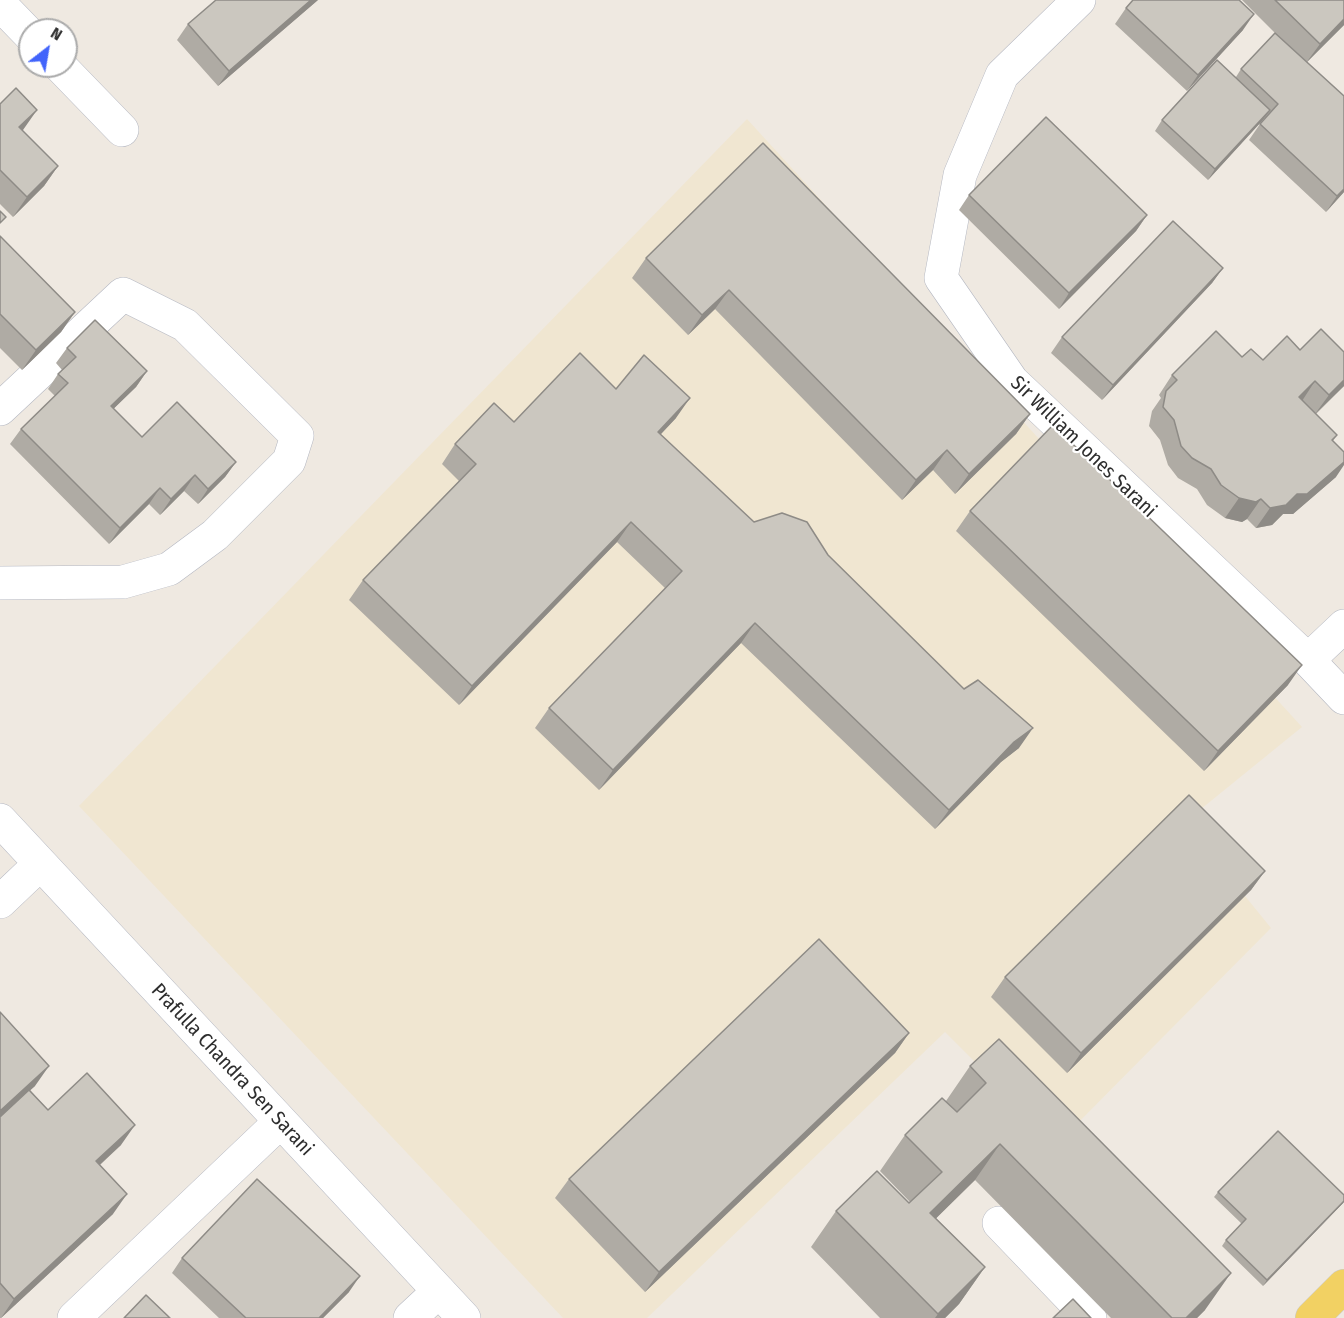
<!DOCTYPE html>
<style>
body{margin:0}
#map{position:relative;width:1344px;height:1318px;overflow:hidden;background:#efe9e1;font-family:"Fira Sans Condensed",sans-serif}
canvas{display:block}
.north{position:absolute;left:18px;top:18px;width:60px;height:60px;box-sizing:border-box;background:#fff;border:2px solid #ababab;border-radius:50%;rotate:31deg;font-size:16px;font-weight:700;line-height:24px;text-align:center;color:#2e2e2e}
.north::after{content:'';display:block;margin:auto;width:21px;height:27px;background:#4264fb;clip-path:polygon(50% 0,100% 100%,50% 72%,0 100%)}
</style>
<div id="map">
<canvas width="1344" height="1318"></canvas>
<div class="north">N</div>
</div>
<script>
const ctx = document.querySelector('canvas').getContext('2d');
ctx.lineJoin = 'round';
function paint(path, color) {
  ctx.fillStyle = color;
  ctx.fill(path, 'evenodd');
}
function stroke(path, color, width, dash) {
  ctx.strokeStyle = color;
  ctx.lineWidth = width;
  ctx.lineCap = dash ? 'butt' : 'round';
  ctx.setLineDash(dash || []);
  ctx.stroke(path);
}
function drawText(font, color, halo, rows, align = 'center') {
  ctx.font = font + ' "Fira Sans Condensed",sans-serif';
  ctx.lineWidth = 4.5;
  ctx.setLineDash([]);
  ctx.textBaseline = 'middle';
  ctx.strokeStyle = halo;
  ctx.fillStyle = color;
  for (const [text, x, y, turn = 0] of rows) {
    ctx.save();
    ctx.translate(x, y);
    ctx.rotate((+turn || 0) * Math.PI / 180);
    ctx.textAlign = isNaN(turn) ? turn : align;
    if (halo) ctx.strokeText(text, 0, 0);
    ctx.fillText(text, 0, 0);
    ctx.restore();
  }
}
const education = new Path2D(`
 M747,119l555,608 -117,95 86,106 -214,216 -112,-112 -298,286h-84l-484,-512z`);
const minor = new Path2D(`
 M1079,0l-77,75 -42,100 -19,103 71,103 296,279 36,38
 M0,4l30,31
 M60,66l62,64
 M0,409l123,-115 62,31 112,111 -8,25 -74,74 -46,34 -46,13 -123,1
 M1308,660l36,-34
 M0,820l464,498
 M0,902l40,-38
 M999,1223l91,95
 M74,1318l206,-196
 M410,1318l29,-27`);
const major = new Path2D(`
 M1312,1318l32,-32`);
const wall = new Path2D(`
 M318,0l-100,86 -41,-46 11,-16z
 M1242,0h102v25l-37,37 37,130 -18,20 -77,-72 11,-16 6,-6 -1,-1 -57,63 -53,-49 7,-11 74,-43 5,-8 34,-36z
 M1126,8l117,22 -56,61 -72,-67z
 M0,104l22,26 36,36 -14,20 -31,31 -13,-13z
 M763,143l267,271 -14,20 -61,60 -22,-24 -31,30 -187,-191 -27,26 -56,-57 14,-20z
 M969,195l178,20 -11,16 -77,78 -100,-99z
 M0,236l75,76 -14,20 -39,38 -22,-22z
 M1223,268l-11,15 -110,117 -51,-47 11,-16z
 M67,348l80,23 -11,16 -23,22 29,28 94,25 -11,15 -27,27 -14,-13 -24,24 -11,-11 -40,40 -99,-100 11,-15 34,-33 -7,-7 10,-15 4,-4 -6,-7z
 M1300,350l44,36 -28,28 21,21 -4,6 3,36 -43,37h-10l-11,11 -16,3 -9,-9 -5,3 -17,-4 -18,-13 -10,-16 -19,-11 -10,-13 -8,-25 -11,-14 3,-15 9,-13 -2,-3 13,-20 70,-18 21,3z
 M616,389l60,29 -16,17 94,87 74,33 191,193 -18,14 -66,67 -194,-186 -142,147 -64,-62 14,-20 116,-120 -48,-46 -158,163 -110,-105 14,-20 96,-99 -17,-17 13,-20 59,-22z
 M970,511l318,174 -84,86 -248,-240z
 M1265,871l-14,19 -184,183 -76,-76 14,-20z
 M0,1012l35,74 -5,4 18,20 73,35 -21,20 13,49 -112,104h-1z
 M909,1033l-14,20 -250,239 -90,-94 14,-19z
 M970,1066l235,244 -8,8h-86l-136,-138 -39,38 49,49 -26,37 -14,14h-65l-69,-71 25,-36 73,-8 1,-1 -30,-31 25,-36 41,-34z
 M1218,1192l125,11 -80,83 -41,-40 4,-6 16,-16 -28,-27z
 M182,1258l167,34 -26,26h-104l-47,-45z`);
const shadedWall = new Path2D(`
 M311,0h7l-100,86 11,-15z
 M1254,14l-11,16 -56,61 11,-16z
 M1344,19v6l-38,38 14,-19z
 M37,110l-14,20 -17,17 13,-20z
 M1270,110l-7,10 -55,60 7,-11z
 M58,166l-14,20 -31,31 14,-20z
 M1344,189v3l-18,20 11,-16z
 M1147,215l-11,16 -77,78 10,-16z
 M1223,268l-11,15 -110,117 11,-15z
 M729,290l-14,19 -27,26 14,-20z
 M75,312l-14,20 -39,38 14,-20z
 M147,371l-11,16 -36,35 11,-16z
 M1344,380v6l-29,28 14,-19z
 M1315,381l-13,20 -3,-4z
 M690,398l-14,20 -32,34 14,-20z
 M1030,414l-14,20 -61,60 14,-20z
 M947,450l-14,20 -31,30 14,-20z
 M236,462l-11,15 -27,27 10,-15z
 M1344,462v3l-8,12 -43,37h-10l-11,11 -16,3 14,-20 27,-14z
 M195,475l-11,16 -24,24 11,-16z
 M160,488l-11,16 -40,40 11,-16z
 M1239,498l22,1 -14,20 -5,3 -17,-4z
 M631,522l-14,20 -158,163 13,-19z
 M755,623l-14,20 -142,147 14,-20z
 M1302,665l-14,20 -84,86 14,-20z
 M1033,728l-14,20 -18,14 -66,67 14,-19 65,-68z
 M1265,871l-14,19 -184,183 14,-20z
 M909,1033l-14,20 -250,239 14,-20z
 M49,1066l-14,20 -35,32v-7z
 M135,1125l-14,20 -39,36 14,-20z
 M1000,1144l-25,36 -70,69 25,-36z
 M127,1194l-14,20 -112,104 13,-19z
 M1344,1201v1l-81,84 4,-6z
 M985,1267l-26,37 -14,14h-10l3,-4z
 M1231,1273l-26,37 -8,8h-11z
 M360,1276l-11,16 -26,26h-4z`);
const building = new Path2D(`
 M216,0h95l-82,71 -41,-47z
 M1133,0h106l15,14 -56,61 -72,-67z
 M1275,0h69v19l-24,25z
 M1275,33l69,63v93l-7,7 -77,-72 18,-20 -37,-35z
 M1217,60l53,50 -55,59 -53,-49z
 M16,88l21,22 -18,17 39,39 -31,31 -27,-27v-66z
 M1046,117l101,98 -78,78 -100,-98z
 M763,143l267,271 -61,60 -22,-24 -31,30 -187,-190 -27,25 -56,-57z
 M0,211l6,6 -6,6z
 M1173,221l50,47 -110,117 -51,-48z
 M0,236l75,76 -39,38 -36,-36z
 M95,320l52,51 -36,35 31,31 35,-35 59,60 -28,27 -13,-14 -24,24 -11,-11 -40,40 -99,-99 47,-46 -10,-9 18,-17 -9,-9z
 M1321,329l23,23v28l-15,15 -14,-14 -16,16 38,38 -5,5 12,12v10l-37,32h-10l-11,11 -16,3 -9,-9 -5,3 -17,-4 -18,-13 -10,-16 -19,-11 -11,-12 -7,-26 -11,-13 3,-16 11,-11 -5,-5 44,-44 26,26 9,-8 12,11 24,-24 13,14z
 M580,353l36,36 28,-34 46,43 -32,34 96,90 28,-9 25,9 21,33 136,134 14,-9 55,48 -19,14 -65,68 -194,-187 -142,147 -64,-62 133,-137 -51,-49 -159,164 -109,-106 113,-116 -21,-20 39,-41 20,19z
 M1053,425l249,240 -84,86 -248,-240z
 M1189,795l76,76 -184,182 -76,-76z
 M819,939l90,94 -250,239 -90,-93z
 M0,1012l49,54 -49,45z
 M999,1039l232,234 -45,45h-14l-172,-174 -70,69 55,54 -47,47 -102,-103 41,-40 32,32 33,-31 -37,-37 37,-37 15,14 29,-29 -16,-17z
 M87,1073l48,52 -39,36 31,33 -113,105 -14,-16v-166l29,-27 19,20z
 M1278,1131l66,64v6l-77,79 -41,-40 20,-21 -28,-27z
 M257,1179l103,97 -41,42h-73l-64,-60z
 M146,1295l24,23h-46z
 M1073,1299l18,19h-38z`);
const streetNames = [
 ["Sir William Jones Sarani",1083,447,44],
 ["Prafulla Chandra Sen Sarani",232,1070,47]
];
paint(education, '#f0e6d1');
stroke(minor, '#b4b7c1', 34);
stroke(major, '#c9c9c9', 34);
stroke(minor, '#fff', 33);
stroke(major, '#f2d163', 33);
paint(wall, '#afaba4');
paint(shadedWall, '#8e8b86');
paint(building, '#cbc7bf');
stroke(building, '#8e8b86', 1.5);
drawText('20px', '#2e2e2e', '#fff', streetNames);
</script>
